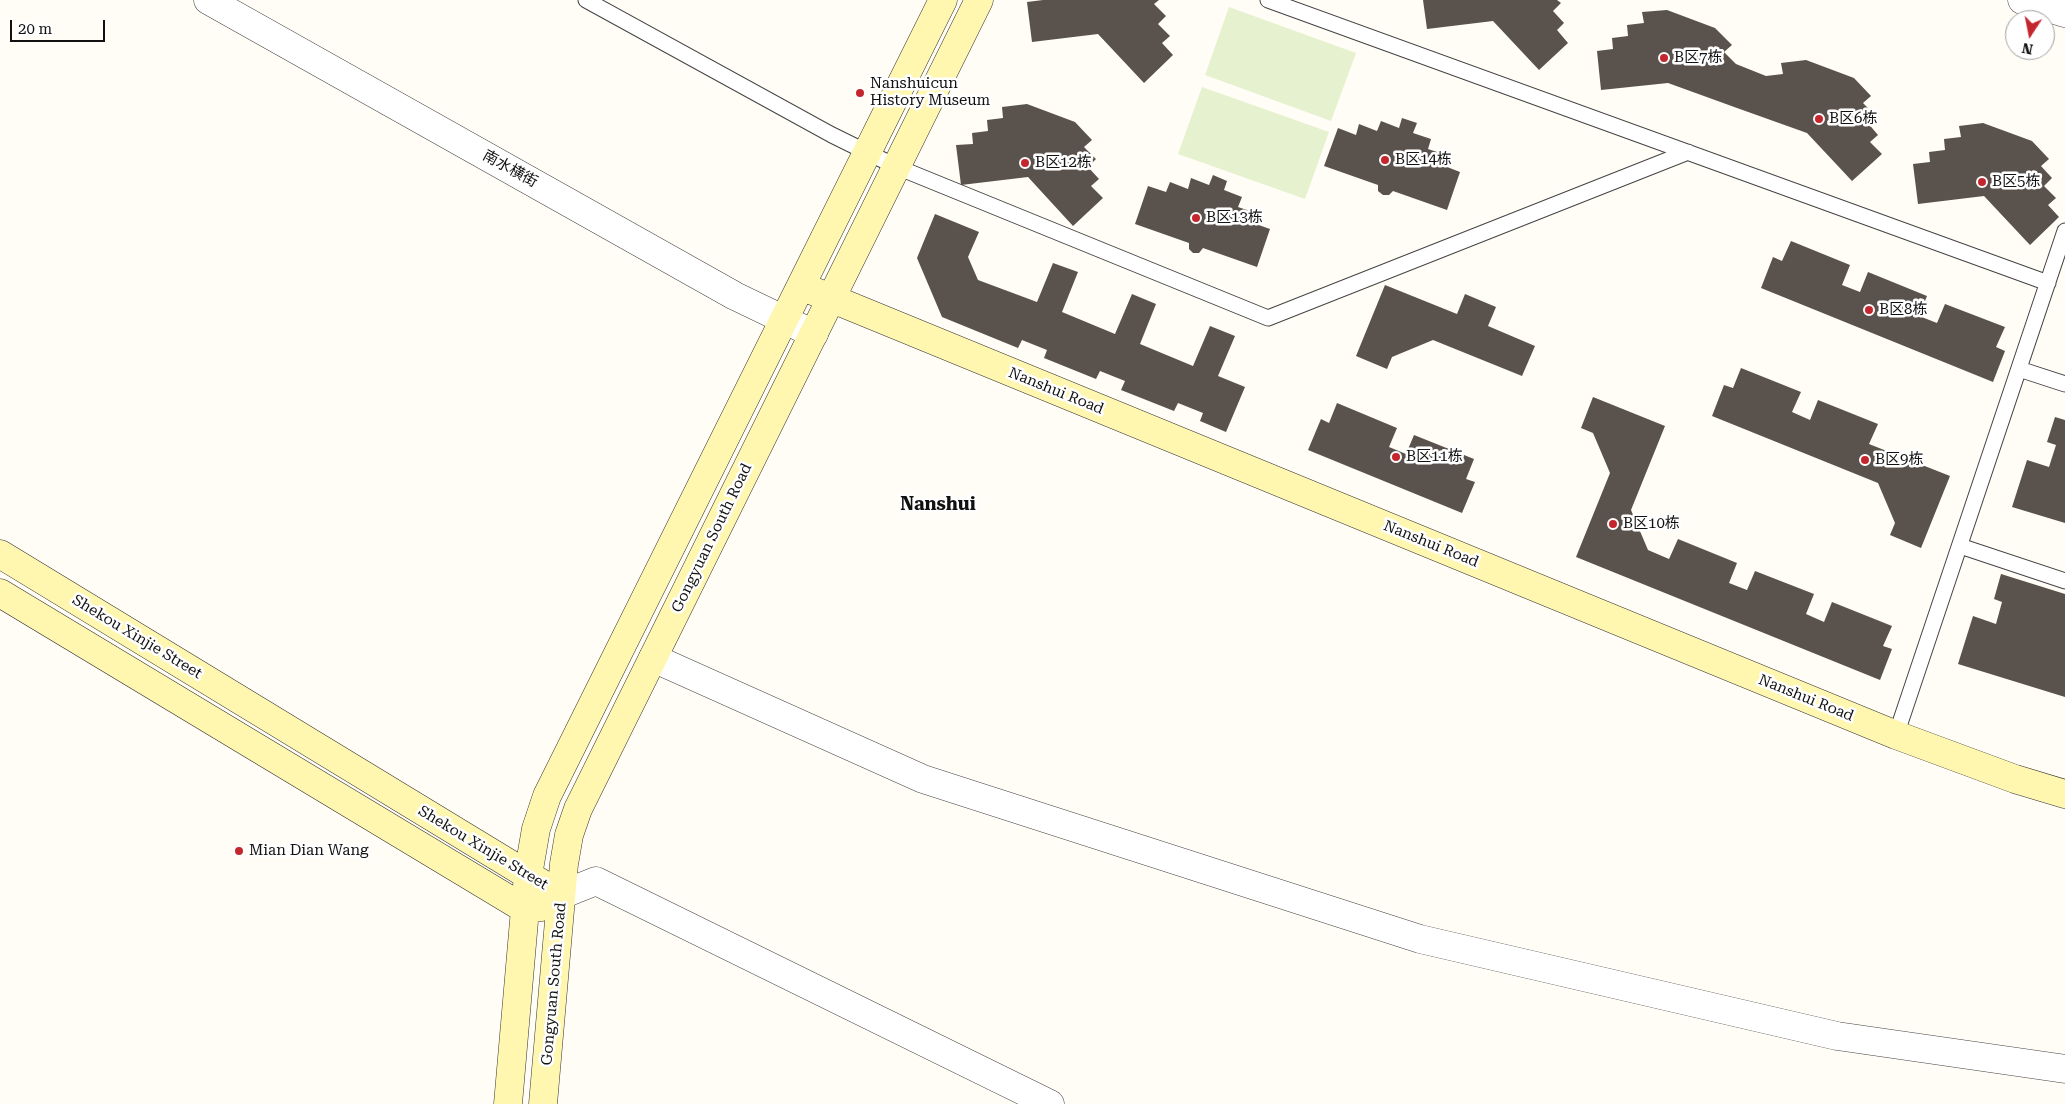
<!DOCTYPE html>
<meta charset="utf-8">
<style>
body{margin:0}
#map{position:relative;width:2065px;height:1104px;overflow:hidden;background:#fffdf5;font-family:"Roboto Serif",serif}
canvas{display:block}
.north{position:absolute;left:2005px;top:10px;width:50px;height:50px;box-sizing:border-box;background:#fff;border:1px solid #a0a0a0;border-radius:50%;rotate:191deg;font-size:14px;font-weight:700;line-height:20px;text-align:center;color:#111}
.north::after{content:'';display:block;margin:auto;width:18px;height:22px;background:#c4262e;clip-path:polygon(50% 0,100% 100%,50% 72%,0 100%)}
.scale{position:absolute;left:10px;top:20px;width:95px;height:22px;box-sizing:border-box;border:2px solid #111;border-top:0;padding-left:6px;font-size:15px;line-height:18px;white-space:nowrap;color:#111;-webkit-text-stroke:4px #fff;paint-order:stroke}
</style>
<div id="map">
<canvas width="2065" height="1104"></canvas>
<div class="north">N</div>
<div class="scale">20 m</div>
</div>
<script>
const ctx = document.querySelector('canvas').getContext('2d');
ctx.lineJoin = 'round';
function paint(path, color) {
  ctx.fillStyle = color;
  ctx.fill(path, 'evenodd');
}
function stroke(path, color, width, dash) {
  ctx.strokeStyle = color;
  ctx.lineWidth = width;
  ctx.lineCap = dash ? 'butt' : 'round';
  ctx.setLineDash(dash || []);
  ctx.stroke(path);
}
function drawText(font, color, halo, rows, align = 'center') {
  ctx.font = font + ' "Roboto Serif","Noto Sans SC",serif';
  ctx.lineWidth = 5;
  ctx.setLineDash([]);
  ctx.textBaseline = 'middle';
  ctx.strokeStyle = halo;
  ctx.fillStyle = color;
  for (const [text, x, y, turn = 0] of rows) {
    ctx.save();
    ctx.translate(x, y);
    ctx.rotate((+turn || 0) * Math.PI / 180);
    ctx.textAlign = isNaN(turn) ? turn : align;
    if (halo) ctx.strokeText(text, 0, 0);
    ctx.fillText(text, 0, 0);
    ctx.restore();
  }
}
const pitch = new Path2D(`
 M1229,7l127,46 -25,68 -126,-46z
 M1202,87l127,45 -24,67 -127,-45z`);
const building = new Path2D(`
 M1043,0h116l-5,4 12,12 -8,8 12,12 -8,7 11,12 -29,28 -46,-49 -66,8 -5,-40z
 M1423,0h134l4,3 -8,8 11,12 -7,7 11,13 -29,27 -46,-49 -66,8z
 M1667,10l48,18 17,17 -8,7 12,12 30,12 17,-2 -2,-11 25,-3 48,18 17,18 -8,7 12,12 -8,7 11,13 -8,7 12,12 -30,27 -45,-48 -70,-25 -69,-25 -67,7 -4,-39 16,-2 -1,-11 16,-2 -1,-11 17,-2 -2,-11z
 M1027,104l48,18 17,18 -8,7 12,12 -8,8 11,12 -8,7 12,12 -30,28 -45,-49 -67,8 -5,-40 17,-1 -1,-11 16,-2 -1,-11 16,-2 -1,-11z
 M1402,118l15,5 -4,10 18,6 -3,10 18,6 -4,10 18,7 -13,38 -54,-19 -4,4h-6l-5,-4v-6l-54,-19 14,-38 18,7 3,-11 18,7 4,-10 18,7z
 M1983,123l49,18 17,18 -8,7 11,12 -8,8 12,12 -8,7 11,12 -29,28 -46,-49 -66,8 -5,-40 17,-2 -1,-10 16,-2 -1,-11 17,-2 -2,-11z
 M1213,175l14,6 -3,9 18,7 -4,10 18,6 -3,10 17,6 -13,38 -54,-19 -4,5h-6l-4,-4v-6l-54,-19 13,-38 18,6 4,-10 18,7 3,-11 18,7z
 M935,214l44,18 -11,25 10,23 59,22 16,-39 25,9 -16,40 53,22 17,-40 24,10 -16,40 53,22 17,-40 25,10 -17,40 27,11 -19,45 -26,-11 3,-8 -25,-10 -4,8 -53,-21 4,-9 -25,-10 -4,8 -52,-21 3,-8 -25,-10 -4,8 -76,-31 -25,-59z
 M1791,241l59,24 -8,20 18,7 8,-20 59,24 -8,20 18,7 8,-19 60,23 -9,20 9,4 -12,31 -232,-94 12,-31 9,4z
 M1385,285l72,29 8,-20 31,13 -8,19 47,20 -13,30 -89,-36 -41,17 -5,12 -31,-13z
 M1741,368l60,24 -9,20 18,8 8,-20 60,24 -9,20 81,32 -29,72 -31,-13 5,-12 -17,-40 -166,-67 12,-31 9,3z
 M1593,397l72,29 -34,84 17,40 21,9 9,-20 59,24 -8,20 18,7 8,-19 59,23 -8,20 18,8 8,-20 60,24 -9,20 9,3 -12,31 -304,-123 34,-84 -17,-40 -12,-5z
 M1337,403l60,25 -8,19 17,7 8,-19 60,24 -8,20 9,3 -13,31 -154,-63 13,-31 8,4z
 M2055,417l10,3v103l-53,-16 15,-47 22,7 7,-22 -9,-3z
 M2001,574l64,20v103l-107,-33 15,-48 23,8 6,-22 -8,-3z`);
const lane = new Path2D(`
 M586,0l246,135 65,32 371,151 420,-166
 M1268,0l780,283
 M2019,369l46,15
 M1960,546l105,35
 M1896,735l169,-504`);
const street = new Path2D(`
 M208,0l527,296 79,38
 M2022,0l43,13
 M653,658l270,121 497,160 417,97 228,33
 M561,895l35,-14 454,223`);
const secondary = new Path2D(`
 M801,286l1095,449 119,44 50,15
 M0,554l541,329
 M0,593l525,316 16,-2
 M508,1104l20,-229 8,-46 11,-33 396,-796
 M543,1104l21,-240 5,-29 9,-26 401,-809`);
const markers = [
 [1664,58,5,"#c4262e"],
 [860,93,5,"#c4262e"],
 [1819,119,5,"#c4262e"],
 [1385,160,5,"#c4262e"],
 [1025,163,5,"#c4262e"],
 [1982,182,5,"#c4262e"],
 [1196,218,5,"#c4262e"],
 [1869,310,5,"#c4262e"],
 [1396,457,5,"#c4262e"],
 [1865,460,5,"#c4262e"],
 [1613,524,5,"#c4262e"],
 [239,851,5,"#c4262e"]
];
const poiNames = [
 ["B区7栋",1674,58],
 ["Nanshuicun",870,84],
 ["History Museum",870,101],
 ["B区6栋",1829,119],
 ["B区14栋",1395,160],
 ["B区12栋",1035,163],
 ["B区5栋",1992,182],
 ["B区13栋",1206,218],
 ["B区8栋",1879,310],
 ["B区11栋",1406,457],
 ["B区9栋",1875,460],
 ["B区10栋",1623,524],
 ["Mian Dian Wang",249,851]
];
const streetNames = [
 ["南水横街",510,169,29],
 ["Nanshui Road",1056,391,22],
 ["Gongyuan South Road",712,538,-64],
 ["Nanshui Road",1431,544,22],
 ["Shekou Xinjie Street",137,637,31],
 ["Nanshui Road",1806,698,22],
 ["Shekou Xinjie Street",483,848,31],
 ["Gongyuan South Road",554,984,-85]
];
const quarterNames = [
 ["Nanshui",938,505]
];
paint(pitch, '#e6f2cf');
paint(building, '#5a524d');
stroke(lane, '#444', 17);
stroke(street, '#444', 29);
stroke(secondary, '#333', 29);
stroke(lane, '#fff', 15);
stroke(street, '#fff', 28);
stroke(secondary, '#fff6b0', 28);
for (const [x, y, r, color] of markers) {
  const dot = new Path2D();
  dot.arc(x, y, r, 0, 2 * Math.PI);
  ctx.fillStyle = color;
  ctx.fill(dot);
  stroke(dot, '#fff', 2);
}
drawText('15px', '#111', '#fff', poiNames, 'left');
drawText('15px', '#111', '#fff', streetNames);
drawText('bold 18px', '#111', '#fff', quarterNames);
</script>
